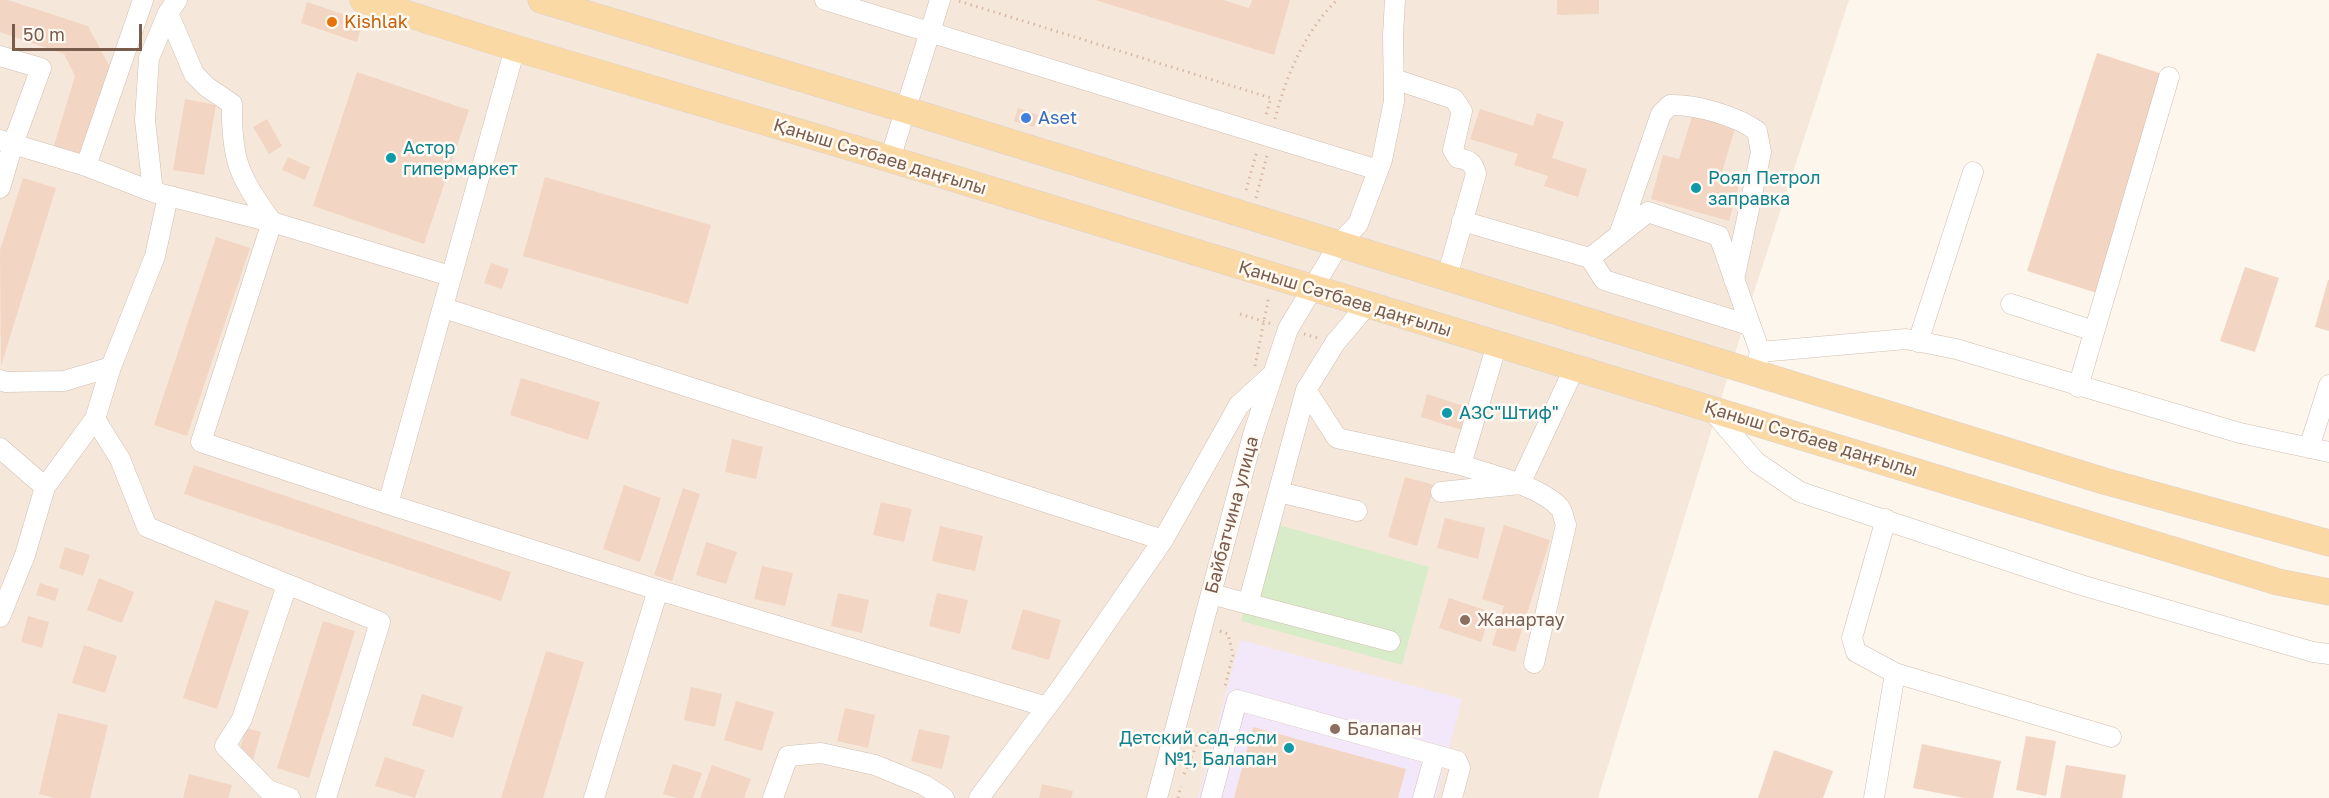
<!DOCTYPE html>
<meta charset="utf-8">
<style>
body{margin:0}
#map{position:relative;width:2329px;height:798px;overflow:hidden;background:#fdf6ec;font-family:"Golos Text",sans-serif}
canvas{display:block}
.scale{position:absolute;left:12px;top:24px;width:130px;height:27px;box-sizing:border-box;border:3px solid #7a5c4d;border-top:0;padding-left:8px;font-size:18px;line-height:21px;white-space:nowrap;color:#7a5c4d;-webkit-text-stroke:4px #fffaf3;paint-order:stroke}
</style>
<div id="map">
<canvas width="2329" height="798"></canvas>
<div class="scale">50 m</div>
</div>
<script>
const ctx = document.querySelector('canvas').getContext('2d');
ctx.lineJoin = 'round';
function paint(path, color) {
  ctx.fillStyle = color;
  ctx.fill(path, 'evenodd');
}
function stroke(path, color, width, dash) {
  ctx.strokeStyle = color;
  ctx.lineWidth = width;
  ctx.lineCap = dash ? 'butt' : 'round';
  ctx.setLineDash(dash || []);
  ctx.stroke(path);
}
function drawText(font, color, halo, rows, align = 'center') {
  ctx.font = font + ' "Golos Text",sans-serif';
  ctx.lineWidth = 5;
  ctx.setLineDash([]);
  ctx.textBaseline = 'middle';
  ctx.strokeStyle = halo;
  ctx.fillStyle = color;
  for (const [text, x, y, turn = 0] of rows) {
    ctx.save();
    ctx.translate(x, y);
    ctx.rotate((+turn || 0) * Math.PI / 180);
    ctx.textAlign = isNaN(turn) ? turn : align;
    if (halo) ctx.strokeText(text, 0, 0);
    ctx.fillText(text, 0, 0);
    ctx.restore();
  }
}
const residential = new Path2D(`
 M0,0h1849l-95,292 -156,506h-1598z`);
const education = new Path2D(`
 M1240,640l222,59 -26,99h-238z`);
const green = new Path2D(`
 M1268,522l161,45 -27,98 -161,-44z`);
const building = new Path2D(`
 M0,0h8l80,26 23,43 -25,97 -34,-14 23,-76 -11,-22 -64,-22z
 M1095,0h128l26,8 3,-8h38l-16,55z
 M1557,0h42v14l-42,1z
 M307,2l56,19 -6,21 -56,-19z
 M2097,53l69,22 -69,218 -70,-22z
 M357,72l112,38 -45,134 -111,-38z
 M185,99l31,6 -12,70 -31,-5z
 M1018,108l20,7 -4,12 -20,-6z
 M1480,109l53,17 4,-13 27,9 -12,36 35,11 -9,28 -34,-11 4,-10 -34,-11 4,-11 -48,-15z
 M1693,113l43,12 -14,47 19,6 -12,43 -78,-22 12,-44 16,4z
 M267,119l15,27 -13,8 -16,-27z
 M288,157l22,10 -5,13 -23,-10z
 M545,177l166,48 -23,79 -165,-48z
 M23,178l33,10 -55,178 -1,-116z
 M216,237l34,11 -63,188 -33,-11z
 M491,263l18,6 -7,20 -18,-6z
 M2245,267l34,11 -24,74 -35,-11z
 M2328,280h1v51l-14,-4z
 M521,378l79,24 -12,38 -78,-25z
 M1427,394l46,15 -8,22 -44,-14z
 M732,439l31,8 -7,32 -31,-7z
 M194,465l317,107 -10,29 -317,-107z
 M1405,477l29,8 -17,61 -29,-9z
 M624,485l37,13 -21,64 -37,-13z
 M683,488l17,6 -28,87 -18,-6z
 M881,502l31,7 -8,33 -31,-7z
 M1445,518l40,10 -7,31 -41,-11z
 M1504,525l46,15 -35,112 -23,-7 12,-39 -22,-7z
 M940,526l43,10 -8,35 -43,-10z
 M706,542l31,10 -11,32 -30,-9z
 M65,547l25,8 -7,21 -24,-8z
 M762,566l31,7 -8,33 -31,-7z
 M99,578l35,14 -12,31 -35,-13z
 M40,583l19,6 -4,12 -19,-6z
 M838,593l31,7 -7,33 -31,-7z
 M937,593l31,7 -8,34 -31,-8z
 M1449,598l42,14 -10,30 -42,-14z
 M215,600l34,11 -32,98 -34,-11z
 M1023,609l38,11 -12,40 -38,-11z
 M28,616l21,6 -7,26 -21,-6z
 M323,621l32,10 -46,147 -32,-10z
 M84,645l33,11 -12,37 -33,-10z
 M546,651l38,11 -41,136h-42z
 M691,687l31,7 -7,33 -31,-7z
 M422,694l41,13 -10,31 -41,-13z
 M736,701l38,11 -12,39 -38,-11z
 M845,708l30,7 -7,33 -31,-7z
 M58,713l50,12 -18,73h-35l-16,-4z
 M1253,727l153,42 -8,29h-164z
 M246,728l15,4 -8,28 -15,-4z
 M919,729l31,7 -8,33 -31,-8z
 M2026,736l30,5 -10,55 -30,-6z
 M1922,744l79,17 -8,37h-29l-51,-10z
 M1774,750l59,21 -10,27h-65z
 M385,757l40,13 -10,28 -40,-12z
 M673,764l29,9 -9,25h-16l-14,-4z
 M712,765l39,14 -7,19h-44z
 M2066,765l60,10 -4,23h-62z
 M189,774l43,11 -4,13h-45z
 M1042,784l31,7 -2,7h-32z`);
const path = new Path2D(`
 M959,1l312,97 -6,20
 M1275,119c11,-43 30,-88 62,-119
 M1246,190l11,-39
 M1256,198l11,-43
 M1240,314l32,10
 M1304,334l14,4
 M1255,366l14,-70
 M1220,631l8,3 5,21 -8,31
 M1184,774l13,-30 13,-13
 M1178,798l3,-12`);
const minor = new Path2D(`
 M825,0l553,170
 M168,13l26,61 13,13 25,17c-1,55 7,74 40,118l-71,220 187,62
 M515,48l-127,456 270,86 -64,208
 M0,56l41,12 -28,76 -13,-4
 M1394,79l60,20 8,12 -9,39 5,8c11,2 15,4 18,16l-29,103
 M890,159l50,-159
 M86,166l57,-166
 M0,188l13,-44 73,22 67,26 119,30 178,54
 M153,192l-8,-72 4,-62 19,-45 9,-13
 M168,196l-13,60 -44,111 -16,52 25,40 27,68 233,95 -54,176
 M1462,221l128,37 58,-46 71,24 41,116 -3,12
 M1619,235l42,-121 9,-9c25,-1 67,11 87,26l4,21 -27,128
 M1590,258l14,22 145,45
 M2011,304l83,27
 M444,308l719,232
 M1918,342l55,-170
 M1760,352l146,-13 50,10 284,84 89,19
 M0,380l6,2 58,-1 47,-14
 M2078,387l91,-310
 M1306,390l31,48 124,27 36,-121
 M1710,408l46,54 44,30 281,93 232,67 16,2
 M0,448l45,39
 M2309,448l20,-63
 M1461,465c27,9 80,21 99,43 3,4 4,12 6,17l-32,138
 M1279,492l78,19
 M1441,492l79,-8 54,-115
 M287,585l-45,134 -17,27 43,44 22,8
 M658,590l389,117
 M1211,594l179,47
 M1248,604l58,-214 29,-47 32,-38
 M0,617l25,-62 20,-68 50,-68
 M1895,673l216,64
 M773,798l15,-42 33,-3 54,12 49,20 20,13
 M979,798l84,-113 100,-145 76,-135 34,-31
 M1157,798l96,-363 35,-106 51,-85 19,-20 24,-64 12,-59 -1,-66 2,-35
 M1211,798l26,-98 220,61 3,7 -8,30
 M1423,798l12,-43
 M1874,798l21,-125 -39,-21 -4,-14 34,-119`);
const major = new Path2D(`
 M363,0l152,48 375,111 1388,423 51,10
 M541,0l365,110 1198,371 225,62`);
const markers = [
 [332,22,6,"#e8710a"],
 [1026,118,6,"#3f7fe0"],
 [391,158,6,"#0f9aa8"],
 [1696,188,6,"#0f9aa8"],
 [1447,413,6,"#0f9aa8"],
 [1465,620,6,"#8d6e63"],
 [1335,729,6,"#8d6e63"],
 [1289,748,6,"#0f9aa8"]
];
const foodNames = [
 ["Kishlak",344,22]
];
const shopNames = [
 ["Aset",1038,118]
];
const cultureNames = [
 ["Астор",403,148],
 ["гипермаркет",403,169],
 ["Роял Петрол",1708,178],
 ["заправка",1708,199],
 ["АЗС\"Штиф\"",1459,413],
 ["Детский сад-ясли",1277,738,"right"],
 ["№1, Балапан",1277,759,"right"]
];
const streetNames = [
 ["Қаныш Сәтбаев даңғылы",880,157,17],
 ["Қаныш Сәтбаев даңғылы",1345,299,17],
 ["Қаныш Сәтбаев даңғылы",1811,439,17],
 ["Байбатчина улица",1232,515,-75]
];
const educationNames = [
 ["Жанартау",1477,620],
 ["Балапан",1347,729]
];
paint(residential, '#f5e8da');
paint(education, '#f3e8fa');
paint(green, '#d8ecc9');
paint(building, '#f3d5c3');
stroke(minor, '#d1beb0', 21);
stroke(major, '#dad1cd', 27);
stroke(path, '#d9b8a5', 3, [1.5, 4.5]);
stroke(minor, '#fff', 20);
stroke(major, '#fbd9a5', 26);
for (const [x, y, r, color] of markers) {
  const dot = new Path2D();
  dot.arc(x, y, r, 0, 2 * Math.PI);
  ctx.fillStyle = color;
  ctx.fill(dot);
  stroke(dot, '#fffaf3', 2);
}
drawText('18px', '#c56008', '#fffaf3', foodNames, 'left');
drawText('18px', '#366cbe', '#fffaf3', shopNames, 'left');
drawText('18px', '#0d838f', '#fffaf3', cultureNames, 'left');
drawText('18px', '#7a5c4d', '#fffaf3', streetNames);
drawText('18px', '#785e54', '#fffaf3', educationNames, 'left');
</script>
